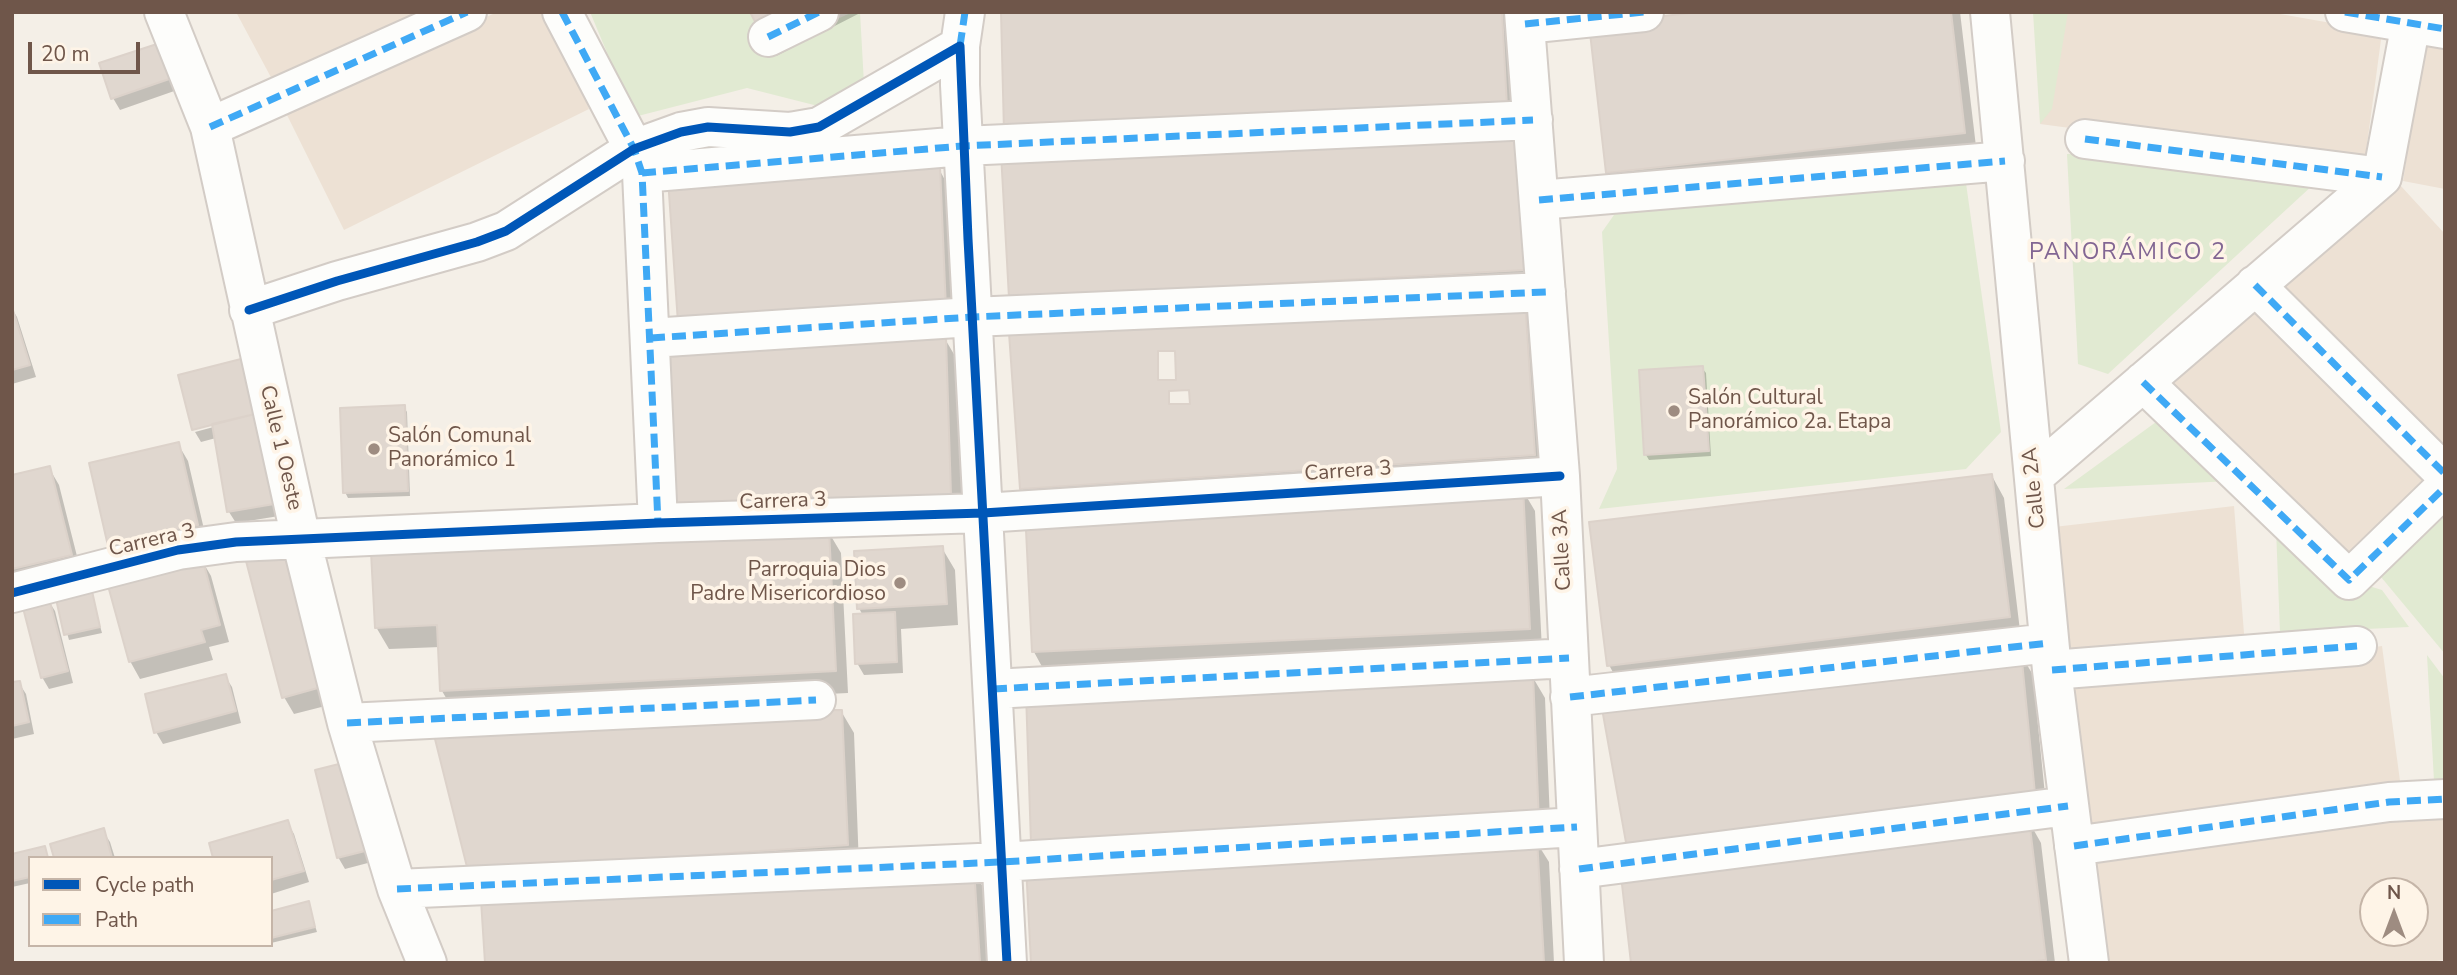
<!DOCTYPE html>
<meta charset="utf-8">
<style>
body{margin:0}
#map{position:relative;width:2457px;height:975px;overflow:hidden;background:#f4efe7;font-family:"Nunito Sans",sans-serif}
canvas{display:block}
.frame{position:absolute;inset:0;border:14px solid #6f564a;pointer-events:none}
.legend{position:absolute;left:28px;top:856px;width:245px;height:91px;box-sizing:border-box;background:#fef4e7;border:2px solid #c5b5a8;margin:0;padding:9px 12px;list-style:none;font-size:21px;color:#6f564a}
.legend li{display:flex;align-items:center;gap:14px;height:35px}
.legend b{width:35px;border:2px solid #c5b5a8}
.north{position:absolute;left:2359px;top:877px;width:70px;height:70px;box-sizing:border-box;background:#fef4e7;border:2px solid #c5b5a8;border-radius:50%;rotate:0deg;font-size:19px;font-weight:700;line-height:28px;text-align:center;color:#6f564a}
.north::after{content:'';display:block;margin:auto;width:24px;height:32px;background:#9e8c81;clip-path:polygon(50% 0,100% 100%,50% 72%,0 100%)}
.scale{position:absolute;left:28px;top:42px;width:112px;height:32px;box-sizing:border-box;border:4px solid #6f564a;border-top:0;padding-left:9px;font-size:21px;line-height:24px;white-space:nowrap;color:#6f564a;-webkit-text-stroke:5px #fef4e7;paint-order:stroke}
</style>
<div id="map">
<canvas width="2457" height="975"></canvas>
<div class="frame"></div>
<ul class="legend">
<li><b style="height:9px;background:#0057b8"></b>Cycle path</li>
<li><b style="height:9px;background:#3fa9f5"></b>Path</li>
</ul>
<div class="north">N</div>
<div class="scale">20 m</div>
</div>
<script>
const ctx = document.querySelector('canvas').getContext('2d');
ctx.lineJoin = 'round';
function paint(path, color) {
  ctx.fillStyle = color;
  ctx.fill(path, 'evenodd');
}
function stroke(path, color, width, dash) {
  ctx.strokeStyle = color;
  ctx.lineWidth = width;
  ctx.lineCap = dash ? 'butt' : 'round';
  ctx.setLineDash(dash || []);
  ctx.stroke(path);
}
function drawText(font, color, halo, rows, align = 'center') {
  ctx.font = font + ' "Nunito Sans",sans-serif';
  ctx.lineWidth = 7;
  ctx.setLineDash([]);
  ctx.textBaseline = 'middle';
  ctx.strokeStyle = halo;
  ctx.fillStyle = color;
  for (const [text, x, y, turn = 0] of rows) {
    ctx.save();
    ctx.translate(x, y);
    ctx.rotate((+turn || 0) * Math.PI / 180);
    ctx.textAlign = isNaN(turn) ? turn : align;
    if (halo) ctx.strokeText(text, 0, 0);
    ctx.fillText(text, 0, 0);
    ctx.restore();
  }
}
const residential = new Path2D(`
 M236,12h189l-151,71z
 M497,12h56l36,97 -245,121 -58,-117z
 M2048,12h221l113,20 -18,135 -324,-43z
 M2424,39l21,3v147l-42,-8z
 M2400,185l45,49v233l-168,-176z
 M2255,292l187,187 -92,91 -195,-189z
 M2234,506l11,140 -178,13 -13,-132z
 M2382,646l20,150 -314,41 -19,-150z
 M2445,810v150l-26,3h-312l-14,-111zM2373,891h42v42h-42z`);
const green = new Path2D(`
 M590,12h160l12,23 15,10 76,-33h7l4,72 -46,22 -71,-18 -113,29z
 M2033,12h35l-16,97 -12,15z
 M2133,152l181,32 -206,190 -30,-10 -11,-210z
 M1964,169l37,263 -35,37 -367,40 18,-40 -15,-237 19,-27z
 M2178,406l74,74 -188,9z
 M2275,502l81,80 26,8 27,37 -129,6z
 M2445,516v138l-64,-77z
 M2427,655l18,24v101l-11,1z`);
const shadow = new Path2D(`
 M752,12h110l-86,44z
 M1003,12h509l24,279 -512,29 -5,-166z
 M1716,12h244l17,143 -357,39 -13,-22z
 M162,44l18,45 -60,21 -7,-12z
 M939,169l12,22 7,141 -211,10v3l198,-6 13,22 5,157 -279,8 -12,-22 -5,-157h27l-14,-25 -10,-141z
 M1524,300l13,22 10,154 -25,13 13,22 7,139 -496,24 -12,-22 1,-140 -13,-24z
 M12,309l5,8 19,60 -24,7z
 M240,361l7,11 32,144 -43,7 -7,-11 -13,-74 -15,4 -6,-10 26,-7 -1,-4 -26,7v3l-14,-55z
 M1702,368l4,5 5,83 -62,4 -3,-5z
 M404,407l3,5 3,84 -62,2 -3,-6z
 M178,444l10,17 19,81 -87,20 -10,-17z
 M49,468l10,17 22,87 -69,17v-112z
 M1992,476l12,22 17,141 -400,48 -12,-22z
 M828,531l13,22 7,140 -327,16 320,2 13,22 5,134 -376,25 -28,-179 -13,-22 -2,-44 -51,2 -13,-22z
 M942,548l13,22 3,55 -57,4 2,44 -39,2 -7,-12 6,-47 -4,-8z
 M201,559l10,17 18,66 -20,5 4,13 -73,19 -10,-18z
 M248,562l93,140 -47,12 -10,-17z
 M91,593l11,40 -33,7 -11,-39z
 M48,600l7,11 18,72 -24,6 -7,-12z
 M2020,653l13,22 15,150 -16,2 9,16 14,120h-422z
 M225,676l7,11 9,36 -78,21 -7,-12z
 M1532,676l13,22 6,147 -12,1 10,16 5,101h-521l14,-97z
 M19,683l7,11 8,40 -22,5v-55z
 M317,772l66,87 -38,10 -7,-12z
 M287,822l7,12 15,48 -38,12v-36z
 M103,831l7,11 5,16h-59z
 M44,848l5,10h-19v25l-18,4v-32z
 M973,870l13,22 4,71h-503z
 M308,904l9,28 -46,11v-30z`);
const building = new Path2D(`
 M750,12h57l-45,23z
 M1001,12h501l5,96 -503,24z
 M1700,12h251l14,121 -359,40 -17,-149z
 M163,42l12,35 -64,22 -12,-36z
 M1516,125l8,145 -515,28 -8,-145z
 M940,167l6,143 -268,13 -10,-144z
 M1525,299l10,156 -515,34 -11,-156z
 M12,307l18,58 -18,5z
 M946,338l5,158 -281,9 -4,-159z
 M1158,351h17l1,29h-18z
 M241,359l14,55 -63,16 -14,-55z
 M1703,366l6,85 -65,4 -5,-85z
 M1189,390l1,14h-21v-13z
 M405,405l3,86 -65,2 -3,-85z
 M255,414l19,90 -47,8 -15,-88z
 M179,442l19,83 -90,21 -19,-83z
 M50,466l22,89 -60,14v-94z
 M1992,474l18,143 -403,49 -18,-144z
 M1523,487l7,142 -498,23 -7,-142z
 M829,530l7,141 -396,20 -3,-66 -62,3 -4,-76z
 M943,546l4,58 -90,5 -3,-58z
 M296,548l36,136 -50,14 -36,-137z
 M202,557l18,68 -19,5 4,12 -76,20 -22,-80z
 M92,591l8,36 -36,8 -8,-36z
 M49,598l19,73 -27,7 -19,-74z
 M895,612l2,50 -42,2 -2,-50z
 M2021,651l15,153 -409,44 -26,-145z
 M226,674l10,37 -82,22 -9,-39z
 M1533,674l6,150 -508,19 -5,-150z
 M20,681l9,41 -17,4v-44z
 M842,710l6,135 -380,26 -40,-160z
 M355,760l22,88 -40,10 -22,-88z
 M2029,819l17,141 -26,3h-389l-11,-96z
 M288,820l16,51 -33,9v-22h-58l-4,-15z
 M104,828l8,30h-58l-4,-14z
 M1537,838l7,125h-513l-5,-98z
 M45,846l3,12h-18v19l-18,4v-27z
 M974,868l6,95h-495l-4,-63z
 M309,901l6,26 -44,11v-27z`);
const minor = new Path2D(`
 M164,12l46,115 91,412 46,184 50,166 30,74
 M562,12l72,137 8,24 16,350
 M965,12l-5,34v39l47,878
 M1524,12l36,464 24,487
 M1990,12l62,658 37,293
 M2345,12l100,17
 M1525,24l119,-12
 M768,37l51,-25
 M210,127l257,-115
 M2085,139l297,38
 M642,173l321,-27 570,-26
 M1539,200l466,-39
 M2255,285l190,189
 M249,310l88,-29 140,-39 29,-11 128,-82 47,-17 27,-5 82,5 29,-5 141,-81
 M651,338l321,-21 574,-25
 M2143,382l206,198 96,-93
 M2034,476l348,-299 31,-165
 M12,593l166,-43 58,-8 422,-19 325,-10 577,-37
 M2052,670l305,-24
 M993,689l576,-31
 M1570,697l479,-54
 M347,723l469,-23
 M2074,846l315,-44 56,-3
 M1579,869l489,-63
 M397,889l604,-27 576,-35`);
const quiet = new Path2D(`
 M562,12l72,137 8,24 16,350
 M2345,12l100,17
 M1525,24l119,-12
 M768,37l51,-25
 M960,46l5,-34
 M210,127l257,-115
 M2085,139l297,38
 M642,173l321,-27 570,-26
 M1539,200l466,-39
 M2255,285l190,189
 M651,338l321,-21 574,-25
 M2143,382l206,198 96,-93
 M2052,670l305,-24
 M993,689l576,-31
 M1570,697l479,-54
 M347,723l469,-23
 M2074,846l315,-44 56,-3
 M1579,869l489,-63
 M397,889l604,-27 576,-35`);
const cycleway = new Path2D(`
 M249,310l88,-29 140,-39 29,-11 128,-82 47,-17 27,-5 82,5 29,-5 141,-81 8,193 39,724
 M12,593l166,-43 58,-8 422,-19 325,-10 577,-37`);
const markers = [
 [1674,411,7,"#9e8c81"],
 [374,449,7,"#9e8c81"],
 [900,583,7,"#9e8c81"]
];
const poiNames = [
 ["Salón Cultural",1688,399],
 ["Panorámico 2a. Etapa",1688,423],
 ["Salón Comunal",388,437],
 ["Panorámico 1",388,461],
 ["Parroquia Dios",886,571,"right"],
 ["Padre Misericordioso",886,595,"right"]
];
const streetNames = [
 ["Calle 1 Oeste",280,448,77],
 ["Carrera 3",1348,472,-4],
 ["Calle 2A",2035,488,-96],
 ["Carrera 3",783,502,-2],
 ["Carrera 3",152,541,-13],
 ["Calle 3A",1563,550,-93]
];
const neighbourhoodNames = [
 ["PANORÁMICO 2",2128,253]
];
paint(residential, '#ede1d4');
paint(green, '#e1ead2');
paint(shadow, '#0003');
paint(building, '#e0d7cf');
stroke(building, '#dcd2ca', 2);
stroke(minor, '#d3ccc6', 42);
stroke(minor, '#fdfdfb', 38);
stroke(quiet, '#3fa9f5', 7, [14, 7]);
stroke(cycleway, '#0057b8', 9);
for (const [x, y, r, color] of markers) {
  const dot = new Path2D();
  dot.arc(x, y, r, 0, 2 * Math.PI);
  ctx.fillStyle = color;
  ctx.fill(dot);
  stroke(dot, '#fef4e7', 2.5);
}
drawText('21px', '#6f564a', '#fef4e7', poiNames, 'left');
drawText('21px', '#6f564a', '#fef4e7', streetNames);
ctx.letterSpacing = '2px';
drawText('23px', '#826693', '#fef4e7', neighbourhoodNames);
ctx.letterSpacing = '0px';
</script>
